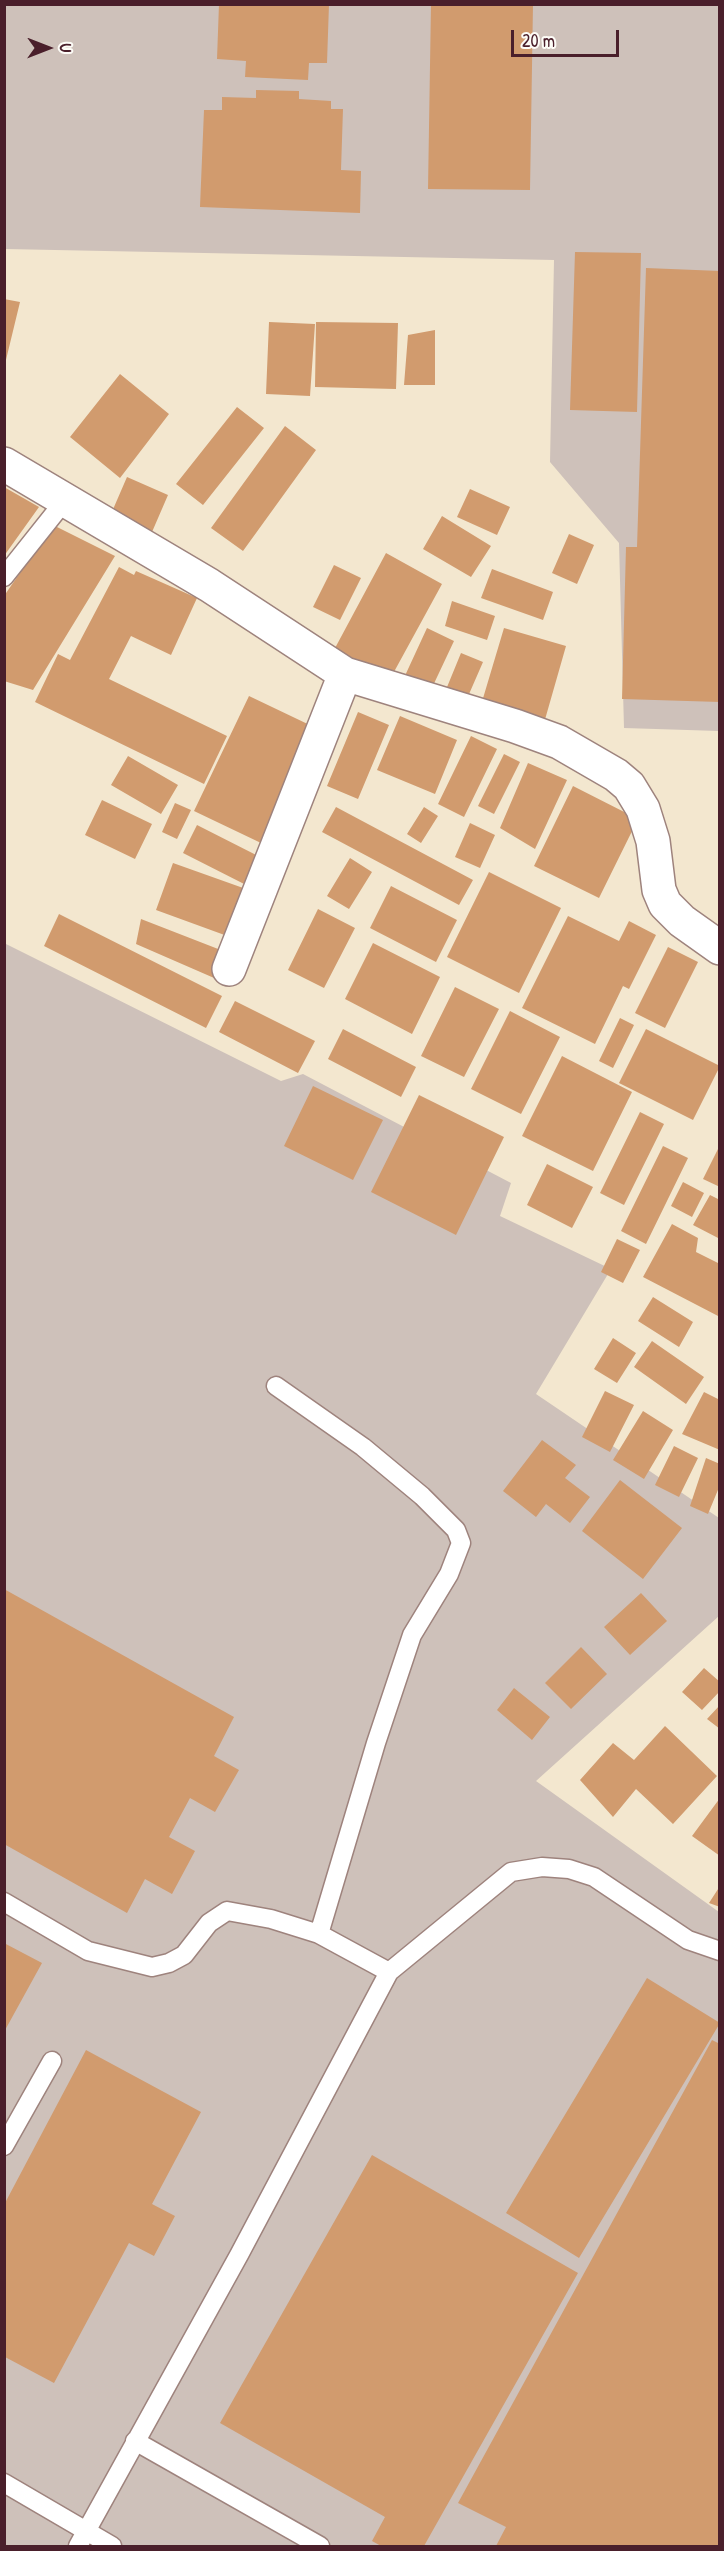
<!DOCTYPE html>
<style>
body{margin:0}
#map{position:relative;width:724px;height:2551px;overflow:hidden;background:#f3e7cf;font-family:"Patrick Hand",sans-serif}
canvas{display:block}
.frame{position:absolute;inset:0;border:6px solid #4a1f2b;pointer-events:none}
.north{position:absolute;left:18px;top:18px;width:60px;height:60px;-webkit-text-stroke:4px #fdfcf7;paint-order:stroke;rotate:90deg;font-size:16px;font-weight:700;line-height:24px;text-align:center;color:#4a1f2b}
.north::after{content:'';display:block;margin:auto;width:21px;height:27px;background:#4a1f2b;clip-path:polygon(50% 0,100% 100%,50% 72%,0 100%)}
.scale{position:absolute;left:511px;top:30px;width:108px;height:27px;box-sizing:border-box;border:3px solid #4a1f2b;border-top:0;padding-left:8px;font-size:18px;line-height:21px;white-space:nowrap;color:#4a1f2b;-webkit-text-stroke:4px #fdfcf7;paint-order:stroke}
</style>
<div id="map">
<canvas width="724" height="2551"></canvas>
<div class="frame"></div>
<div class="north">U</div>
<div class="scale">20 m</div>
</div>
<script>
const ctx = document.querySelector('canvas').getContext('2d');
ctx.lineJoin = 'round';
function paint(path, color) {
  ctx.fillStyle = color;
  ctx.fill(path, 'evenodd');
}
function stroke(path, color, width, dash) {
  ctx.strokeStyle = color;
  ctx.lineWidth = width;
  ctx.lineCap = dash ? 'butt' : 'round';
  ctx.setLineDash(dash || []);
  ctx.stroke(path);
}
const industrial = new Path2D(`
 M5,5h714v726l-95,-3 -5,-185 -69,-81 4,-202 -549,-11z
 M4,943l277,138 22,-7 208,109 -11,33 111,53 -75,125 183,124v98l-183,165 183,131v634h-714z`);
const building = new Path2D(`
 M219,4h110l-2,59h-18l-1,17 -63,-3 1,-16 -29,-2z
 M431,4h102l-3,186 -102,-1z
 M256,90l43,1v8l32,2v8h12l-2,61 20,1 -1,42 -160,-6 4,-97h18v-13l34,1z
 M575,252l66,1 -4,159 -67,-2z
 M646,268l74,3v431l-98,-3 4,-152h11z
 M4,299l16,3 -15,62h-1z
 M269,322l46,2 -5,72 -44,-2z
 M316,322l82,1 -2,66 -81,-2z
 M435,330v55h-31l4,-50z
 M120,374l49,40 -49,64 -50,-41z
 M237,407l27,21 -61,77 -27,-21z
 M285,426l31,24 -73,101 -32,-23z
 M127,477l41,18 -16,37 -41,-18z
 M4,487l35,20 -35,49z
 M470,489l40,18 -13,28 -40,-18z
 M442,516l49,30 -20,31 -48,-28z
 M53,525l62,31 -82,134 -29,-9v-85z
 M569,534l25,11 -17,39 -25,-11z
 M386,553l56,31 -53,97 -55,-31z
 M334,565l27,13 -21,42 -27,-13z
 M119,567l15,8 2,-4 61,27 -26,57 -40,-19 -22,43 118,57 -23,48 -169,-82 23,-48 12,6z
 M492,569l61,23 -10,28 -62,-22z
 M452,601l43,15 -8,24 -42,-14z
 M427,628l27,13 -24,51 -27,-12z
 M504,628l62,18 -22,77 -63,-18z
 M461,653l22,9 -17,39 -21,-9z
 M249,696l67,32 -55,115 -67,-32z
 M358,712l31,13 -31,74 -31,-13z
 M400,716l57,24 -22,54 -58,-24z
 M471,736l26,13 -33,68 -26,-13z
 M504,754l16,8 -26,52 -16,-8z
 M128,756l50,29 -17,29 -50,-29z
 M528,763l39,17 -32,69 -35,-21z
 M573,786l65,33 -39,79 -65,-32z
 M102,800l50,24 -17,35 -50,-24z
 M175,803l16,7 -14,29 -15,-7z
 M336,807l137,73 -14,25 -137,-73z
 M424,807l14,9 -17,27 -14,-9z
 M470,823l25,12 -15,33 -25,-11z
 M197,825l69,35 -14,28 -69,-35z
 M350,858l22,14 -23,37 -22,-13z
 M173,863l73,26 -16,48 -74,-27z
 M489,872l72,36 -42,85 -72,-36z
 M391,886l66,34 -21,42 -66,-34z
 M318,909l37,19 -31,60 -36,-18z
 M59,914l163,82 -16,32 -162,-82z
 M568,916l51,25 10,-20 27,14 -27,54 -6,-3 -28,58 -73,-36z
 M141,919l90,35 -10,27 -85,-37z
 M373,943l67,34 -28,57 -67,-35z
 M668,947l30,15 -33,66 -30,-15z
 M455,987l44,22 -35,68 -43,-21z
 M235,1001l80,40 -17,32 -79,-41z
 M510,1011l50,26 -39,77 -50,-25z
 M620,1018l14,7 -21,43 -14,-7z
 M343,1029l73,38 -15,30 -73,-38z
 M646,1029l74,37 -27,54 -74,-37z
 M562,1056l70,36 -39,79 -71,-35z
 M313,1086l70,34 -30,60 -69,-34z
 M419,1095l85,42 -48,98 -85,-43z
 M640,1112l24,12 -40,81 -24,-12z
 M720,1145v42l-17,-8z
 M663,1146l25,12 -42,86 -25,-13z
 M547,1164l46,23 -21,41 -45,-23z
 M683,1182l21,11 -12,24 -21,-11z
 M710,1195l10,5v39l-27,-14z
 M672,1224l26,14 -2,14 24,12v53l-77,-40z
 M617,1239l23,11 -17,33 -22,-11z
 M653,1297l40,25 -14,25 -41,-26z
 M613,1338l23,15 -19,30 -23,-14z
 M652,1341l52,36 -18,27 -52,-37z
 M605,1391l29,14 -24,47 -28,-15z
 M704,1392l16,8v50l-38,-16z
 M643,1411l30,19 -29,49 -31,-19z
 M542,1440l34,25 -11,13 25,19 -20,26 -24,-19 -10,13 -33,-26z
 M674,1446l24,12 -19,39 -24,-12z
 M706,1458l14,6v21l-12,29 -18,-8z
 M620,1480l62,48 -39,51 -61,-48z
 M4,1589l230,128 -20,39 25,14 -24,42 -25,-14 -21,39 26,14 -23,43 -27,-15 -18,34 -123,-69z
 M641,1593l26,28 -37,34 -26,-28z
 M581,1647l26,27 -36,35 -26,-26z
 M704,1668l16,14v9l-18,19 -20,-18z
 M514,1688l36,29 -18,23 -35,-30z
 M720,1705v24l-13,-10z
 M665,1726l52,50 -44,48 -37,-35 -23,28 -33,-37 33,-37 21,17z
 M720,1798v58l-28,-20z
 M720,1886v21l-11,-4z
 M4,1943l38,20 -38,69z
 M647,1978l73,45 -141,235 -73,-45z
 M712,2040l8,4v502h-224l10,-19 -48,-24z
 M86,2050l115,62 -49,92 23,12 -21,40 -25,-13 -75,140 -49,-26v-154z
 M372,2155l206,118 -154,273h-43l-9,-5 13,-24 -165,-94z`);
const lane = new Path2D(`
 M4,577l62,-78
 M276,1386l87,61 59,49 34,34 5,13 -12,31 -37,61 -36,108 -57,191
 M4,1902l84,49 64,16 17,-4 15,-8 25,-32 18,-12 44,8 48,15 70,38
 M4,2146l48,-85
 M135,2441l185,105
 M4,2483l108,63
 M78,2546l161,-291 150,-283 122,-100 31,-5 27,2 25,8 94,63 32,11`);
const street = new Path2D(`
 M4,464l205,121 136,89 170,52 44,16 57,33 13,11 14,23 10,32 6,49 6,14 17,17 38,27
 M229,969l116,-295`);
paint(industrial, '#cec1ba');
paint(building, '#d19b6e');
stroke(lane, '#9e837d', 21);
stroke(street, '#9e837d', 36);
stroke(lane, '#fff', 18);
stroke(street, '#fff', 33);
</script>
